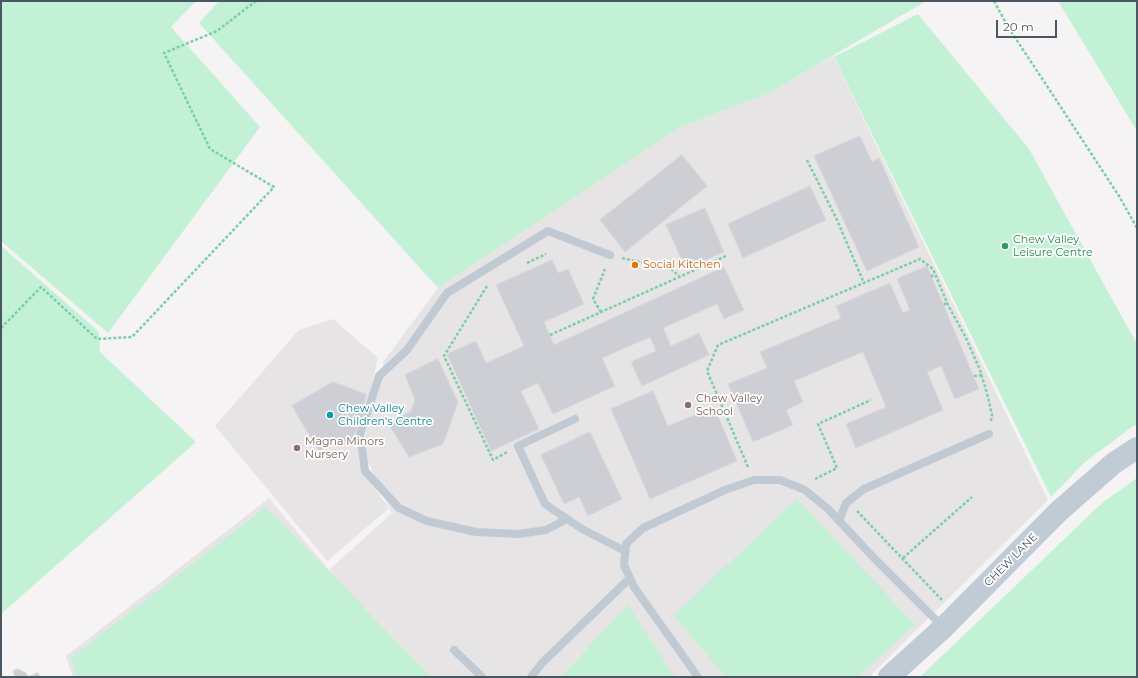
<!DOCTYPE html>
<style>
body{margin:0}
#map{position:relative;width:1138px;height:678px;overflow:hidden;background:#f5f3f3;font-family:Montserrat,sans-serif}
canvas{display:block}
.frame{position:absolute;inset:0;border:2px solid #4a5661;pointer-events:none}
.scale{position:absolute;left:996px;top:20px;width:61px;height:18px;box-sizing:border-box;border:2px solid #4a5661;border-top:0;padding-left:5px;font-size:12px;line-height:14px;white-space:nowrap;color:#4a5661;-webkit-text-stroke:3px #fff;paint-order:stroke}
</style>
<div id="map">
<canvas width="1138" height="678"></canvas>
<div class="frame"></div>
<div class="scale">20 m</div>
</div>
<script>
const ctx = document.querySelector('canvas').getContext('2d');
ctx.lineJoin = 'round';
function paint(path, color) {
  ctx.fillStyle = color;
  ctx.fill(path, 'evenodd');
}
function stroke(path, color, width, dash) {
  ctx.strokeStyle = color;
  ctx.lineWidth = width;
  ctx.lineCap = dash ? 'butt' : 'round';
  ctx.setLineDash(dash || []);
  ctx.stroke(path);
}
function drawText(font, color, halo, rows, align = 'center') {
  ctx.font = font + ' Montserrat,sans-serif';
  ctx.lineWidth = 3.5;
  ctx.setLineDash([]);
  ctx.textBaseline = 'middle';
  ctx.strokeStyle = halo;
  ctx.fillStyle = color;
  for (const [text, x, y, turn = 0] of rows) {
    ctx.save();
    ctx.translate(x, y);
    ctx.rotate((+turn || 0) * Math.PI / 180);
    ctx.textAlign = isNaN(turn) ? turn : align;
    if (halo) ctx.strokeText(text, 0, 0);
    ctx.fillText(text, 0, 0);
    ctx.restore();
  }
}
const education = new Path2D(`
 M833,56l215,444 -179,177h-796l-7,-21 203,-158 60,72 63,-57 -30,-64 -1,21 28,38 -62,53 -112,-135 84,-96 34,-11 45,39 -15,64 -1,26 22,-87 54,-73 232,-157 99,-38z`);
const green = new Path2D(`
 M1,1h195l-25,26 89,100 -152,206 -107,-92z
 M219,1h707l-157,92 -91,35 -240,160 -239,-265z
 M1058,1h79v130z
 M918,14l111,135 108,195v81l-5,2 -47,35 -34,35 -217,-440z
 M1,246l98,86 1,20 96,90 -195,172z
 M1137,478v199h-217l182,-174z
 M797,499l118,126 -58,52h-131l-52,-62z
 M266,507l165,170h-355l-5,-19z
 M628,605l42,65 6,7h-115z`);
const building = new Path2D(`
 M860,136l12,26 7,-4 40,89 -52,24 -53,-115z
 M682,155l25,31 -82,66 -25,-32z
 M810,186l16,34 -83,38 -15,-34z
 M705,208l19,44 -38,17 -20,-44z
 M552,260l6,13 10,-4 16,35 -40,18 10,23 170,-78 20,43 -20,9 -7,-15 -54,24 8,18 28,-13 10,22 -67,31 -11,-24 25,-11 -6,-14 -48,21 13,28 -62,28 -15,-31 -17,8 18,38 -48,22 -44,-97 29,-13 10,22 38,-17 -28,-61z
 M927,266l52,123 -24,10 -14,-33 -14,6 16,38 -87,38 -10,-24 40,-17 -23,-55 -69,29 9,21 -17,8 7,15 -40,17 -25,-58 39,-16 -7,-16 81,-34 -5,-12 54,-23 13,30 7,-3 -13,-31z
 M438,359l20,43 -15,42 -34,13 -21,-34 23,-12 4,-11 -10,-25z
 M333,382l33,12 -6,31 -12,18 -10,-3 -19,11 -27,-45z
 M653,391l15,35 46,-19 23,54 -87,38 -39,-90z
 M590,432l32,67 -34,17 -9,-19 -15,7 -23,-49z
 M18,669l8,4 2,4h-13l-2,-6z
 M38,673l2,4h-11z`);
const path = new Path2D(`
 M994,1l14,26 39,59 72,110 18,32
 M807,160l30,60 27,63
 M622,258l49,11 9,8
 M527,263l19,-9
 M931,277l4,-4
 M487,286l-43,70 49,104 14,-8
 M944,305l3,-3
 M601,312l-8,-13 12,-30
 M1,328l40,-41 56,52 35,-2 142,-150 -64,-38 -46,-96 53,-22 39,-30
 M550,335l176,-79
 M974,376l8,-1
 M748,467l-41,-96 11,-26 202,-86 13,10 15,36 18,33 14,32 8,27 4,18 -1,6
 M815,479l22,-11 -19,-44 53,-24
 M857,511l85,89
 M903,558l69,-61`);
const lane = new Path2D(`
 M575,419l-57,27 27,58 37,25 43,22
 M567,519l-21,11 -28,4 -42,-2 -49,-11 -28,-13 -34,-37 -5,-36 19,-59 28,-26 40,-57 101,-62 62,24
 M839,521l7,-18 18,-14 125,-55
 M454,650l28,27
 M531,677l11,-14 88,-85
 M698,677l-64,-90 -10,-22 2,-21 17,-16 82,-38 29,-10h26l25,10 23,19 45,48 70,70`);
const secondary = new Path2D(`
 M889,677l54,-49 115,-116 56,-49 23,-15`);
const markers = [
 [1005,246,4,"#2e9e5b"],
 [635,265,4,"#e8710a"],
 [688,405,4,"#8d6e63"],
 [330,415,4,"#0f9aa8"],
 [297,448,4,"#8d6e63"]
];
const leisureNames = [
 ["Chew Valley",1013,240],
 ["Leisure Centre",1013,253]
];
const foodNames = [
 ["Social Kitchen",643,265]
];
const educationNames = [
 ["Chew Valley",696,399],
 ["School",696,412],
 ["Magna Minors",305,442],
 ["Nursery",305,455]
];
const cultureNames = [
 ["Chew Valley",338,409],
 ["Children's Centre",338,422]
];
const streetNames = [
 ["CHEW LANE",1011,560,-45]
];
paint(education, '#e6e4e5');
paint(green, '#c3f1d5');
paint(building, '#cdcfd5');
stroke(building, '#d7d9de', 1);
stroke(path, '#7ad0a6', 2.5, [3, 2]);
stroke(lane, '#c1cad2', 8);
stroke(secondary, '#c1cbd6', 22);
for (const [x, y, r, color] of markers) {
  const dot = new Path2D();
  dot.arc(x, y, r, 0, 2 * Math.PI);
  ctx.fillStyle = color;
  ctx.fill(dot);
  stroke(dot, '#fff', 1.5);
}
drawText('11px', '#27864d', '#fff', leisureNames, 'left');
drawText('11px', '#c56008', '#fff', foodNames, 'left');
drawText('11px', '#785e54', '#fff', educationNames, 'left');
drawText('11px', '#0d838f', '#fff', cultureNames, 'left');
drawText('11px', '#4a5661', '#fff', streetNames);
</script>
